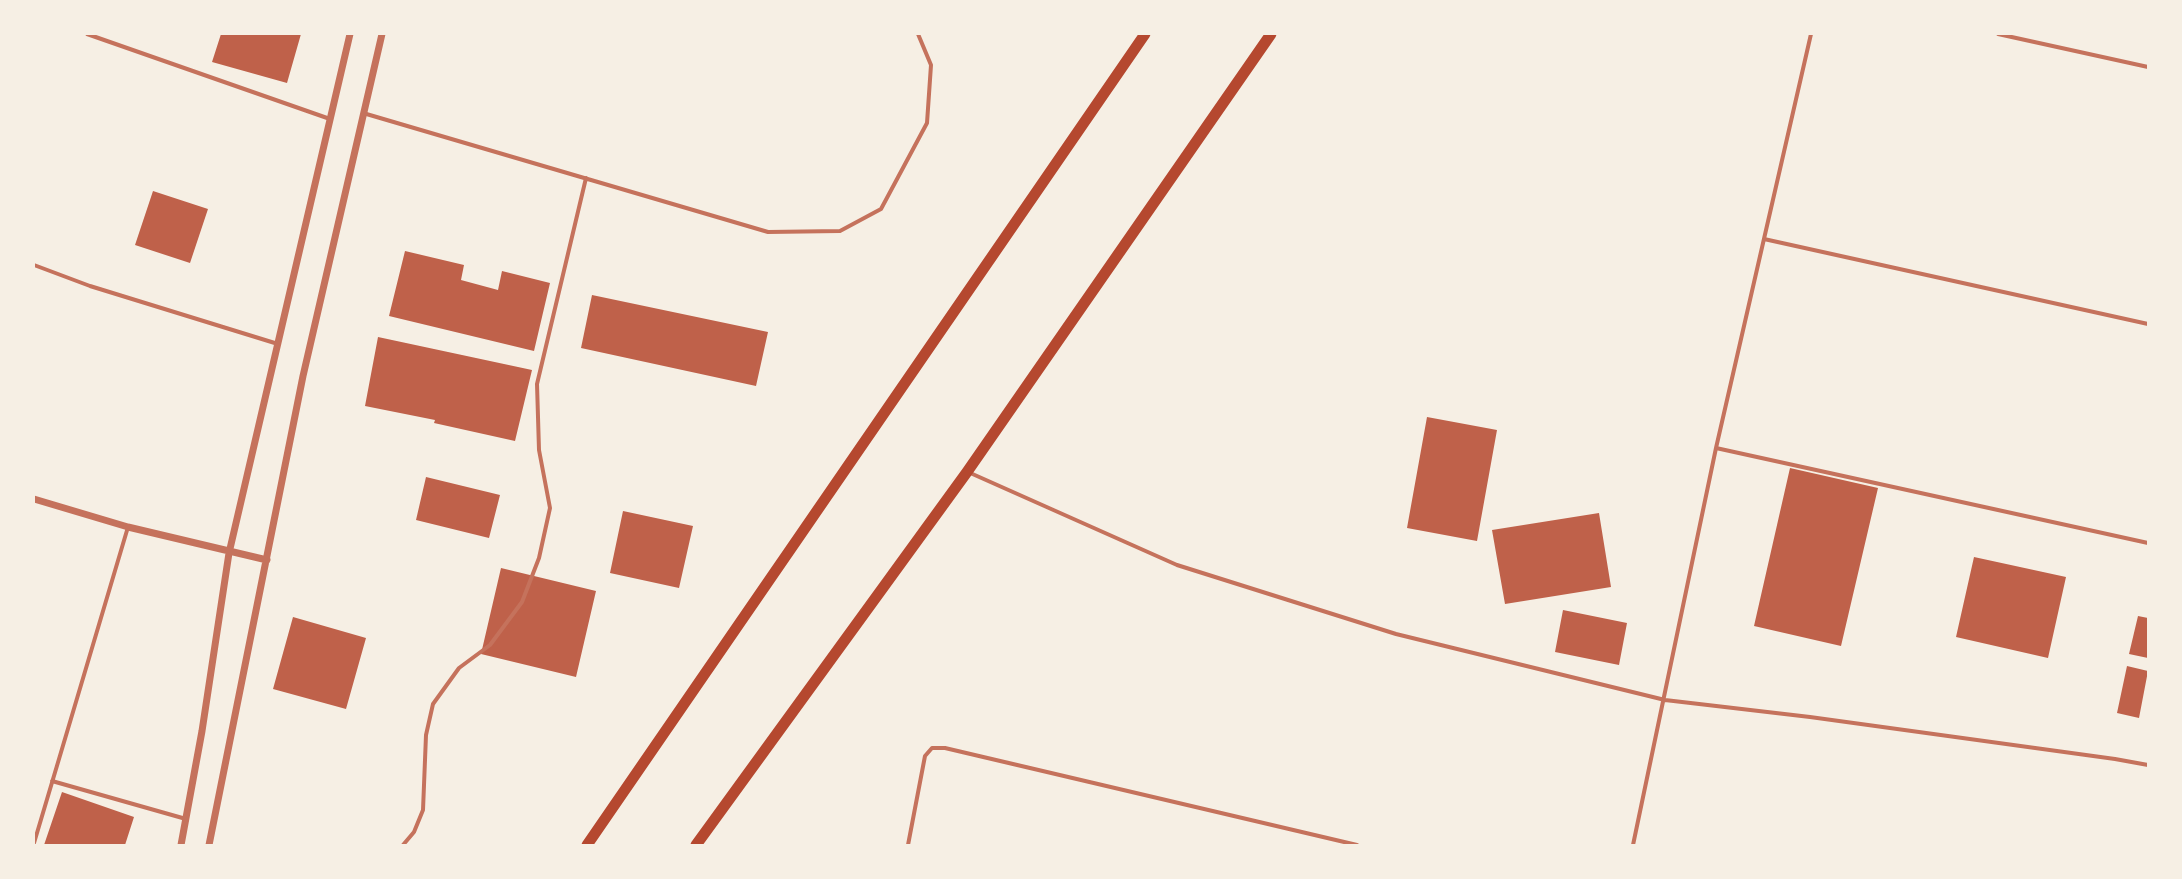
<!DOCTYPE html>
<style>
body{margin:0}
#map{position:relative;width:2182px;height:879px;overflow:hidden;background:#f6efe4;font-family:"Source Sans 3",sans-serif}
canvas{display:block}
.frame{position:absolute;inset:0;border:35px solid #f6efe4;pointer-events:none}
</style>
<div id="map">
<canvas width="2182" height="879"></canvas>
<div class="frame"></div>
</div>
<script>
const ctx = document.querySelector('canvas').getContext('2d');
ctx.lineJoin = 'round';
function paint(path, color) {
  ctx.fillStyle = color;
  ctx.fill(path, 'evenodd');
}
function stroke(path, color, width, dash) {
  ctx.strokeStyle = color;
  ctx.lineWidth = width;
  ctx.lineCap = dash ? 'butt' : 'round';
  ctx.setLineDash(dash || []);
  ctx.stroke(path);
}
const building = new Path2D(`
 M221,34h80l-14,49 -75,-21z
 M153,191l55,18 -18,54 -55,-18z
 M405,251l59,14 -3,15 37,10 4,-19 48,12 -16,68 -145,-35z
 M592,295l176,37 -12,54 -175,-38z
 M378,337l154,33 -17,71 -81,-18 1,-3 -70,-14z
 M1427,417l70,13 -20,111 -70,-13z
 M1790,468l88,20 -37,158 -87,-20z
 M426,477l74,18 -11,43 -73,-18z
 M623,511l70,15 -14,62 -69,-15z
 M1599,513l12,74 -106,17 -13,-74z
 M1974,557l92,20 -18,81 -92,-21z
 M501,568l95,23 -20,86 -95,-23z
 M1563,610l64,13 -8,42 -64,-13z
 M2138,616l10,2v40l-19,-4z
 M293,617l73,21 -20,71 -73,-20z
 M2127,666l21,5 -9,47 -22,-5z
 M62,792l72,25 -9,28h-81z`);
const minor = new Path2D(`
 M87,34l243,85
 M1998,34l150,33
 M363,113l405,119 72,-1 41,-22 46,-86 4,-58 -13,-31
 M1764,239l384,85
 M34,265l56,21 188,58
 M1716,448l432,95
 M968,472l209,93 219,69 269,66 145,17 305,42 33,6
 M52,781l134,38
 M34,843l94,-316
 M403,845l11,-13 9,-22 3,-75 7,-31 26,-36 31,-23 32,-43 17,-44 11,-50 -11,-58 -2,-66 49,-206
 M908,845l17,-89 7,-8h13l412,97
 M1633,845l83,-397 95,-414`);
const tertiary = new Path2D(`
 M34,499l94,28 139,33
 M181,845l21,-114 27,-178 121,-519
 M209,845l94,-469 79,-342`);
const trunk = new Path2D(`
 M587,845l558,-811
 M696,845l271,-373 304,-438`);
paint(building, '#bf614a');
stroke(minor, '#c5725c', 4);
stroke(tertiary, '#c5725c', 7);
stroke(trunk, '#b5482f', 11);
</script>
